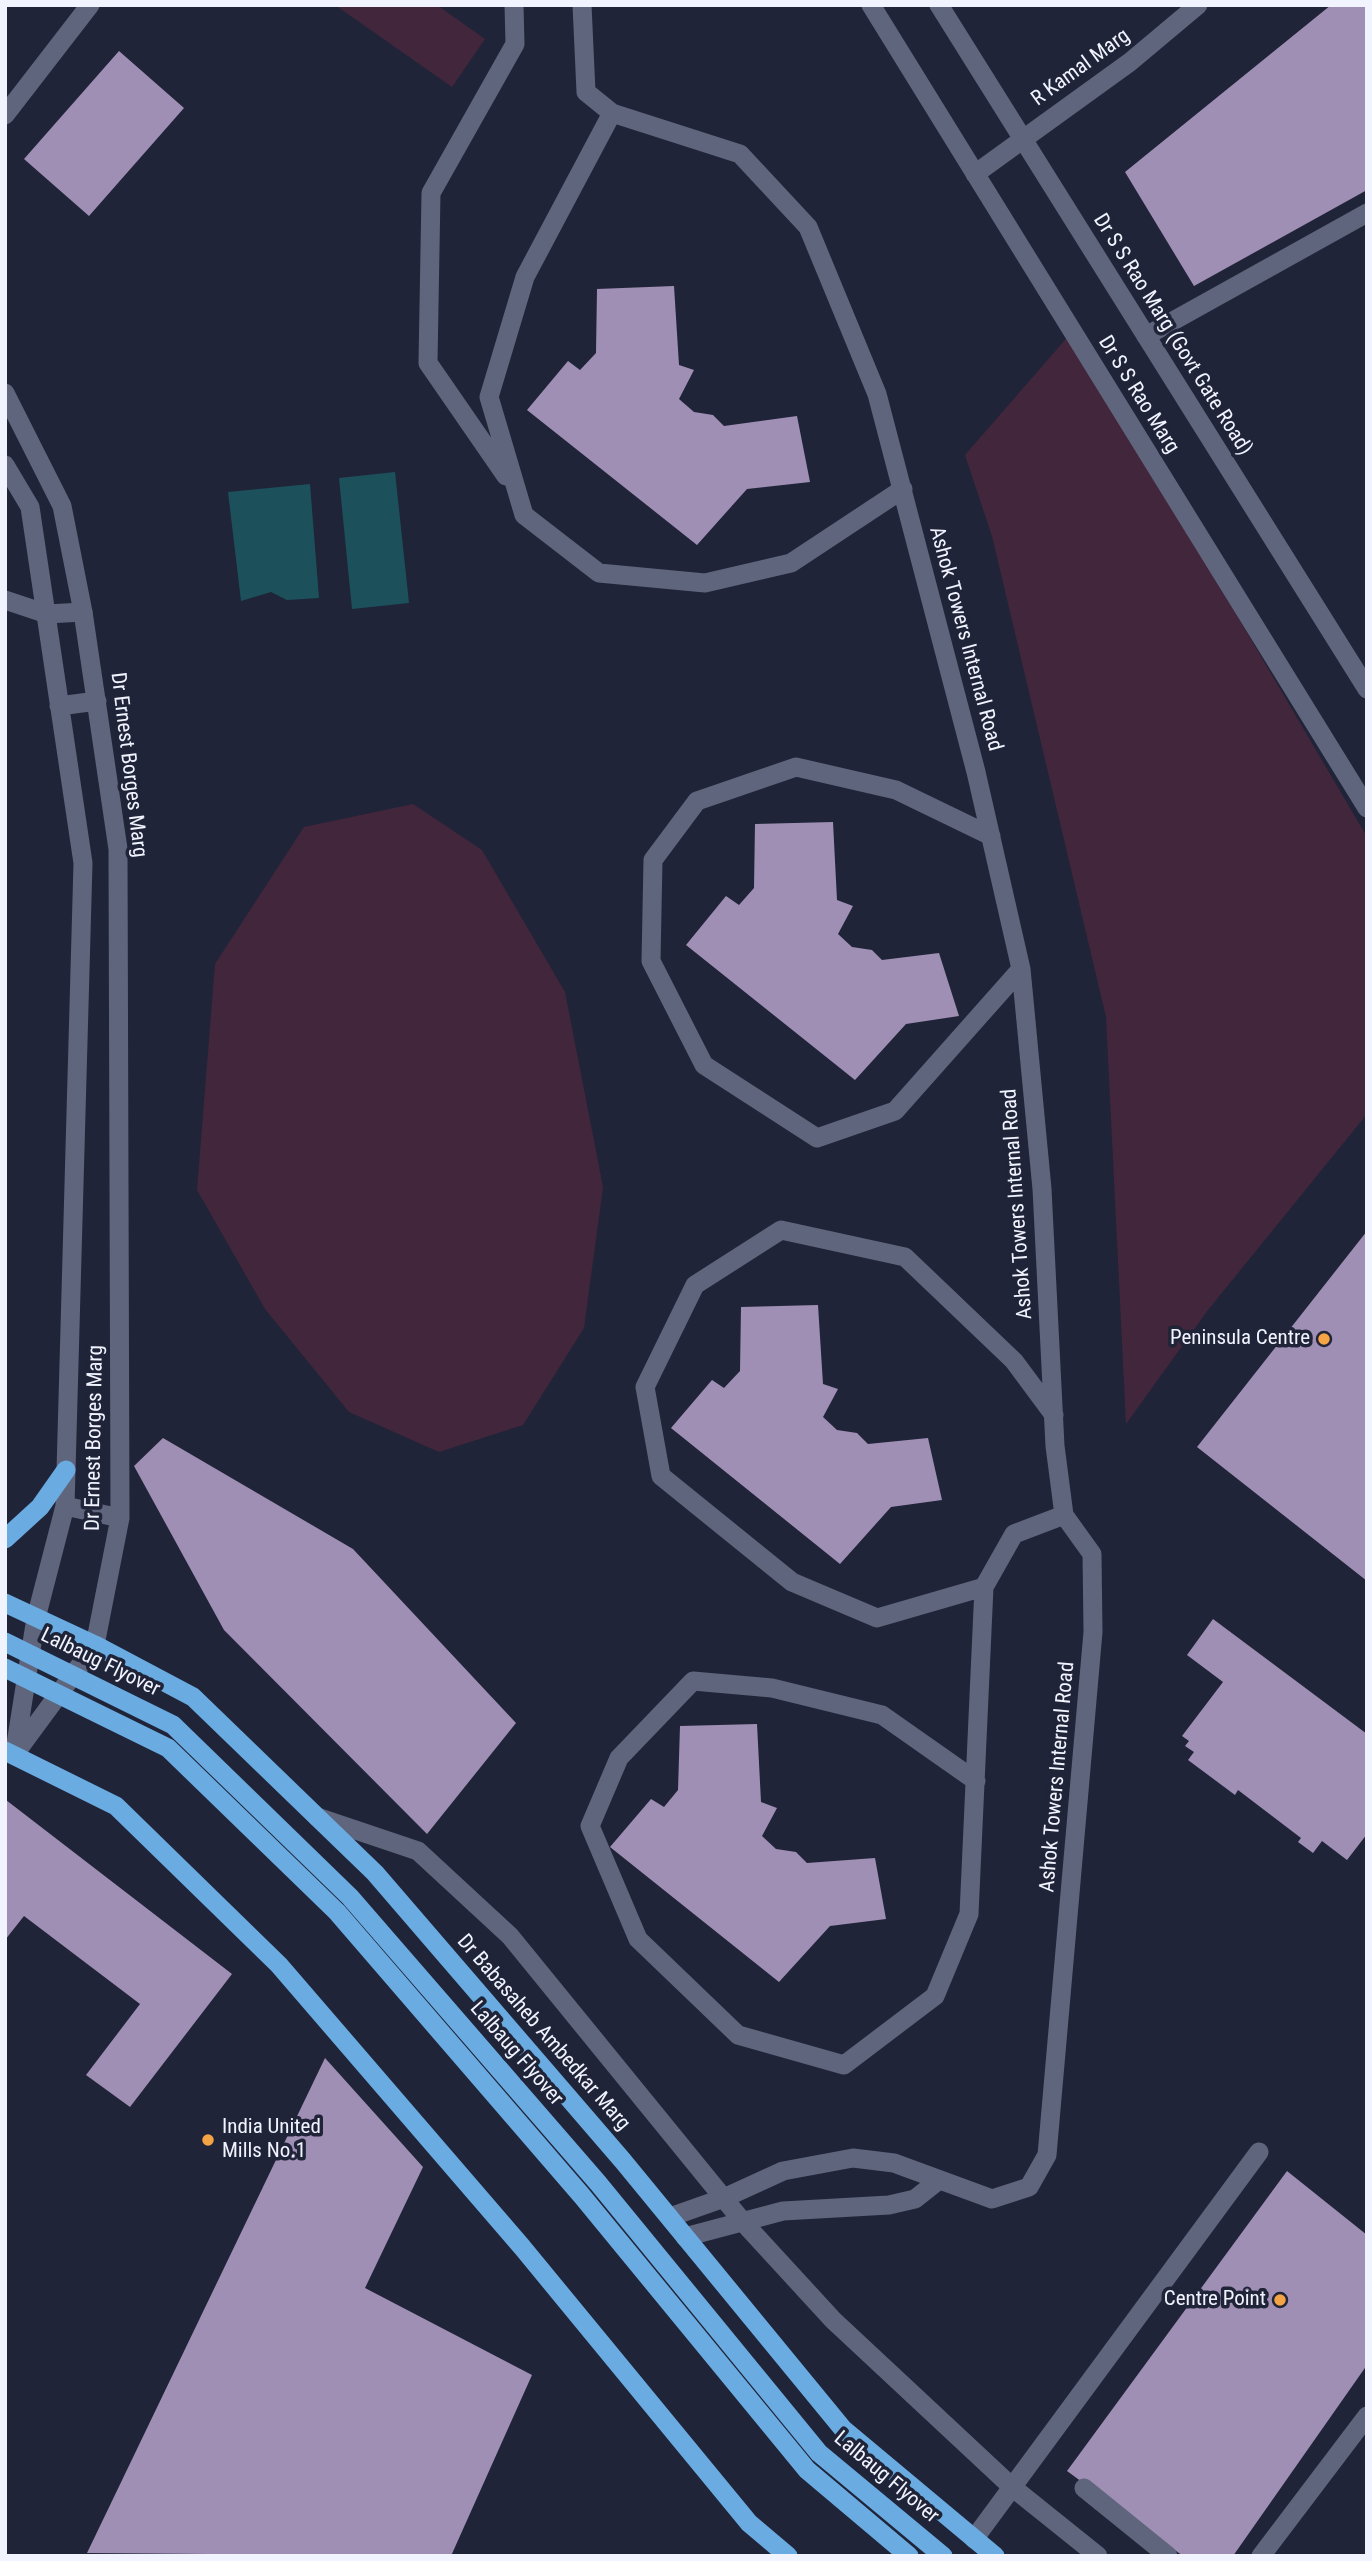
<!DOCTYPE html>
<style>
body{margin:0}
#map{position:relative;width:1372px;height:2561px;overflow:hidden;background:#202438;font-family:"Roboto Condensed",sans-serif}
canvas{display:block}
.frame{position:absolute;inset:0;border:7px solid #f1f4ff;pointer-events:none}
</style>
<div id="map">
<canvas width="1372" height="2561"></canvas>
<div class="frame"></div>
</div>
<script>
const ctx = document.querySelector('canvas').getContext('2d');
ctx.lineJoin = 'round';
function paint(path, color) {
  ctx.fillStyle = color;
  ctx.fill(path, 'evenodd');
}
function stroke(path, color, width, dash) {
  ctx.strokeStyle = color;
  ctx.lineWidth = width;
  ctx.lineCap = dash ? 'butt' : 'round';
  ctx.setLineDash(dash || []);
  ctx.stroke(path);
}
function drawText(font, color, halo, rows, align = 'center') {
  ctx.font = font + ' "Roboto Condensed",sans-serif';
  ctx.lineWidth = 7;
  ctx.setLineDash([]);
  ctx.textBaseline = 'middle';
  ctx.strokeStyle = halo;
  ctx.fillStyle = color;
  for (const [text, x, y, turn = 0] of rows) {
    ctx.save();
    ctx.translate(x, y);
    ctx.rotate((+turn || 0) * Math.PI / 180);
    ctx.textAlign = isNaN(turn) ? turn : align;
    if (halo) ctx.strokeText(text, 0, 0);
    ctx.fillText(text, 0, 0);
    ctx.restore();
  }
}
const green = new Path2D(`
 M335,5h102l48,34 -33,48z
 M1071,333l296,504v277l-159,196 -82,114 -20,-407 -114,-481 -27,-81z
 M413,804l69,46 83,142 38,195 -19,141 -61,97 -84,27 -90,-40 -84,-103 -68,-119 18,-226 89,-137z`);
const water = new Path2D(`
 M395,472l14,131 -57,6 -13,-131z
 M310,484l9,114 -32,2 -16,-8 -30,9 -13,-109z`);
const building = new Path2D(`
 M1331,5h36v185l-173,96 -69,-114z
 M119,51l65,57 -95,108 -65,-57z
 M674,286l5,79 15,5 -15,29 15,13 19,3 11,11 73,-10 13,66 -63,7 -50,56 -170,-135 41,-49 12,9 16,-17 1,-64z
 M833,822l4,78 16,6 -15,28 14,13 20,3 10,10 57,-7 20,63 -53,8 -51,56 -169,-135 40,-49 13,9 15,-17 1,-64z
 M1367,1231v350l-170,-134z
 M818,1305l5,79 15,5 -15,28 14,13 20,3 11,11 60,-6 14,62 -51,7 -51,57 -169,-136 41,-48 12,8 16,-17 1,-64z
 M163,1438l190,111 163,174 -89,111 -203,-204 -90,-164z
 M1213,1619l154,115v100l-20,26 -25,-19 -9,12 -15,-11 3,-4 -63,-48 -3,5 -47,-35 6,-8 -9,-6 4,-5 -7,-5 41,-54 -36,-27z
 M757,1724l4,78 16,6 -15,28 14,13 20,3 11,11 68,-5 11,61 -56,7 -51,56 -169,-135 41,-48 13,8 14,-17 2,-64z
 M6,1800l226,174 -102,133 -44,-32 54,-71 -116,-88 -19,24z
 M325,2058l98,109 -58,121 167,87 -81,181 -364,-3z
 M1287,2171l80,64v130l-134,191h-50l-116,-85z`);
const service = new Path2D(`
 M5,600l42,14 36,-2
 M1084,2488l84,68
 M974,2539l285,-387
 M1261,2556l106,-140`);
const minor = new Path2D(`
 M582,5l4,87 26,21 128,41 68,73 69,167 99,378 45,197 21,220 13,257 9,69 28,39 1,78 -46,523 -18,32 -37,12 -98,-36 -41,-5 -70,13 -59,27 -54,19
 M612,113l-87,164 -36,120 35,118 75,58 106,10 86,-20 112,-74
 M5,115l85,-110
 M975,174l155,-112 68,-57
 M1146,336l221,-123
 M506,476l-78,-113 3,-170 84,-149 -1,-39
 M991,836l-95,-46 -100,-23 -99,34 -44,59 -2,101 53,104 113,73 78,-27 126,-142
 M984,1587l-107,31 -85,-36 -131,-106 -16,-89 50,-102 86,-55 124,27 109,104 40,54
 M976,1781l-94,-66 -110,-27 -79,-7 -74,77 -29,68 48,113 100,96 106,30 91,-69 34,-82 15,-327 30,-53 50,-19
 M685,2237l98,-26 106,-6 26,-6 24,-19`);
const tertiary = new Path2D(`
 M317,1817l101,34 92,85 233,286 90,98 179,167 86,69`);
const secondary = new Path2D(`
 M871,5l496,803
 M939,5l428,684
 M5,393l57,113 21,106 35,237 2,669 -25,127 -81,110
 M5,465l25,42 53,356 -18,643 -29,112 -21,132
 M59,706l38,-5
 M65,1506l55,12`);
const trunk = new Path2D(`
 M5,1539l35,-32 26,-37
 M5,1603l90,42 98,52 182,176 248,288 220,268 152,127
 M5,1642l168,83 177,172 248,286 221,270 124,103
 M5,1668l163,80 169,164 245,284 225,274 102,86
 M5,1751l111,55 163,159 243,282 227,276 39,33`);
const markers = [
 [1324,1339,7,"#f4a345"],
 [208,2140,7,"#f4a345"],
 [1280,2300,7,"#f4a345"]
];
const streetNames = [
 ["R Kamal Marg",1081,68,-36],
 ["Dr S S Rao Marg (Govt Gate Road)",1172,335,58],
 ["Dr S S Rao Marg",1138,395,58],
 ["Ashok Towers Internal Road",965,639,75],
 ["Dr Ernest Borges Marg",128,765,83],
 ["Ashok Towers Internal Road",1018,1204,-94],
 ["Dr Ernest Borges Marg",95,1438,-89],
 ["Lalbaug Flyover",100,1663,26],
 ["Ashok Towers Internal Road",1058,1777,-85],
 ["Dr Babasaheb Ambedkar Marg",543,2033,49],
 ["Lalbaug Flyover",516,2054,49],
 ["Lalbaug Flyover",886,2478,40]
];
const poiNames = [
 ["Peninsula Centre",1310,1339],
 ["India United",222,2128,"left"],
 ["Mills No.1",222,2152,"left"],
 ["Centre Point",1266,2300]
];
paint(green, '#42263c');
paint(water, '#1c515c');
paint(building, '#a08fb5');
stroke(service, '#5f657c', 19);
stroke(minor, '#5f657c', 19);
stroke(tertiary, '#5f657c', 19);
stroke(secondary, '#5f657c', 19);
stroke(trunk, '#6aace2', 19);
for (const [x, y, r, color] of markers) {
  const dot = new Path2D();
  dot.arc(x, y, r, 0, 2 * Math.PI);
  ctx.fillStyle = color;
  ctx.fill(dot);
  stroke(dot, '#202438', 2.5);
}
drawText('21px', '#f1f4ff', '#202438', streetNames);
drawText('21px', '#f1f4ff', '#202438', poiNames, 'right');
</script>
